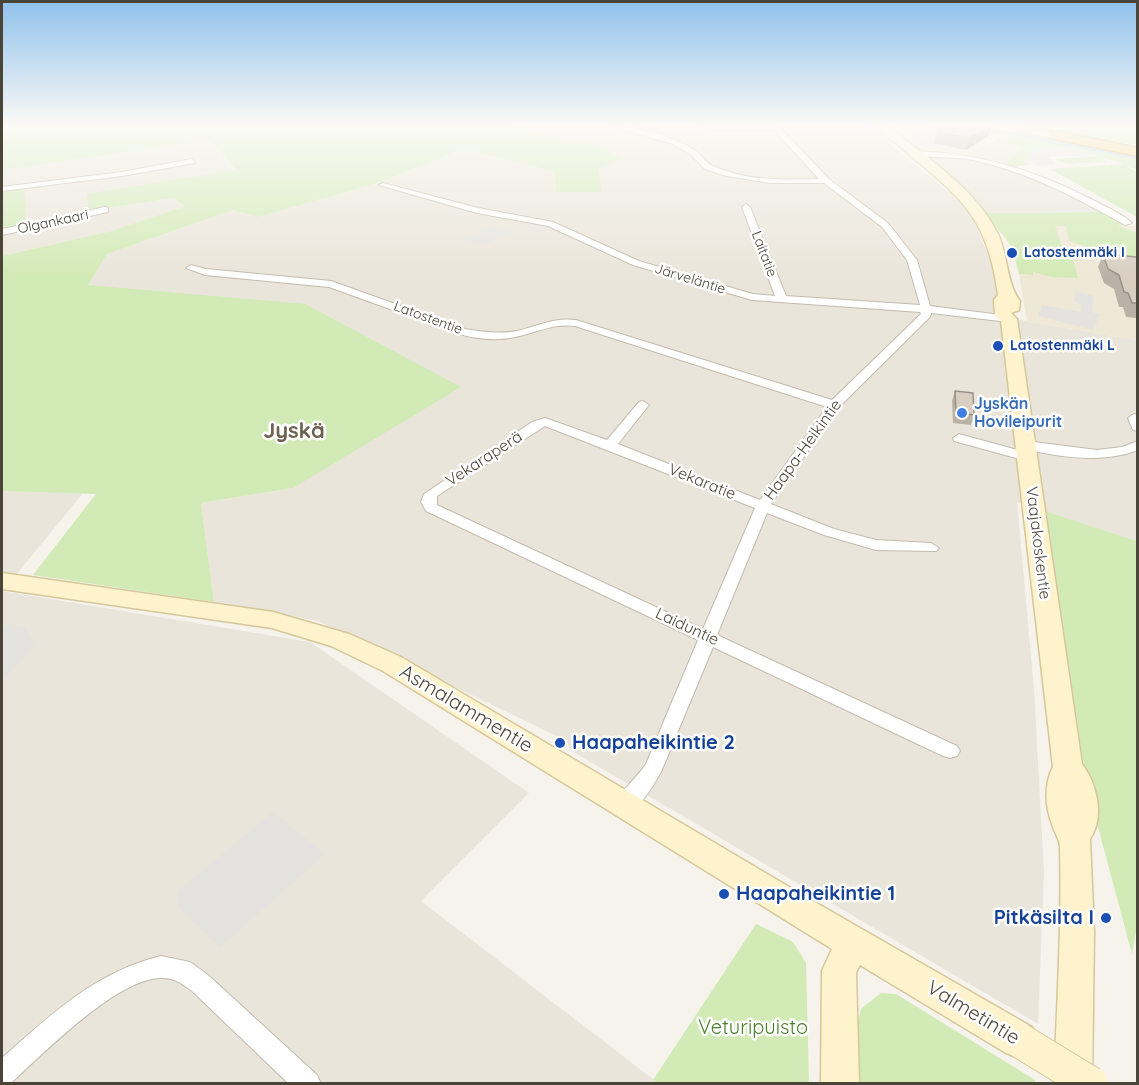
<!DOCTYPE html>
<meta charset="utf-8">
<style>
body{margin:0}
#map{position:relative;width:1139px;height:1085px;overflow:hidden;background:#f6f3ec;font-family:Quicksand,sans-serif}
canvas{display:block}
.frame{position:absolute;inset:0;border:3px solid #4b4439;pointer-events:none}
</style>
<div id="map">
<canvas width="1139" height="1085"></canvas>
<div class="frame"></div>
</div>
<script>
const ctx = document.querySelector('canvas').getContext('2d');
ctx.lineJoin = 'round';
function paint(path, color) {
  ctx.fillStyle = color;
  ctx.fill(path, 'evenodd');
}
function stroke(path, color, width, dash) {
  ctx.strokeStyle = color;
  ctx.lineWidth = width;
  ctx.lineCap = dash ? 'butt' : 'round';
  ctx.setLineDash(dash || []);
  ctx.stroke(path);
}
function drawText(font, color, halo, rows, align = 'center') {
  ctx.font = font + ' Quicksand,sans-serif';
  ctx.lineWidth = 5;
  ctx.setLineDash([]);
  ctx.textBaseline = 'middle';
  ctx.strokeStyle = halo;
  ctx.fillStyle = color;
  for (const [text, x, y, turn = 0] of rows) {
    ctx.save();
    ctx.translate(x, y);
    ctx.rotate((+turn || 0) * Math.PI / 180);
    ctx.textAlign = isNaN(turn) ? turn : align;
    if (halo) ctx.strokeText(text, 0, 0);
    ctx.fillText(text, 0, 0);
    ctx.restore();
  }
}
const residential = new Path2D(`
 M512,126h100l25,5 18,-5h213l86,70 17,18 44,105 122,21v201l-120,-39 17,187 10,183 -6,152 -468,-274 -3,-9 -249,-120 -104,-19 -13,-99 92,-15 -205,-203 19,-31 126,-44 25,7 120,-34 85,-34 91,22 2,21 35,-49z
 M210,140l26,31 -150,24 3,16 84,-13 14,8 -76,25 -109,25v-90l9,3z
 M993,141l30,6 -17,17 -41,-10z
 M921,153l58,7 70,23 53,29 -116,1 -21,-25z
 M2,491l81,2 -67,82 -14,-3z
 M2,591l308,51 219,151 -108,108 237,182h-656z`);
const commercial = new Path2D(`
 M890,126h57l55,9 -37,19 -47,-3z`);
const education = new Path2D(`
 M1054,226h83v114l-110,-19 -8,-47 14,1 -4,-19z`);
const green = new Path2D(`
 M2,126h510l79,17 32,15 -24,10 2,24h-45l-2,-21 -91,-22 -85,34 -120,34 -25,-7 -126,44 -19,31 217,19 156,83 -168,101 -92,15 13,99 -181,-27 63,-81 -94,-3v-235l109,-25 75,-25 -13,-8 -84,13 -3,-17 150,-24 -26,-30 -199,29 -9,-3z
 M947,126h37l153,28v16l-12,-5 12,7v45l-87,-48 74,-5 -20,-6 2,2 -3,2 -35,2 -15,-5 46,-3 -28,-9 -38,2 -7,13 6,2 -17,3 -9,-3 16,-17 -29,-6 8,-6z
 M1015,126h122v19z
 M24,188l2,38 -24,4v-40z
 M1102,212l24,13 -8,1 19,7v27l-17,-2 -51,-17 -3,-15h-11l10,29 8,4 5,19 -26,-1 -19,-5v3l-14,-1 -7,-27 -26,-34z
 M1045,511l92,30 1,379 -6,34 -45,-168z
 M756,924l37,18 13,21 3,120h-151l-5,-3z
 M881,993l15,1 139,86v3h-176l-4,-48 6,-26z`);
const parking = new Path2D(`
 M923,126l30,1 -5,7 -14,8 20,5 -6,4 -29,-6 -7,-7 16,-11z
 M1071,147l25,8 -46,2 7,7 -17,2 -15,-5 8,-12z
 M493,226l20,6 -29,13 -20,-5z
 M1076,292l18,4 -2,16 8,2 -7,16 -55,-14 4,-11 39,7 1,-7 -8,-4z
 M8,624l17,3 10,18 -33,36v-51z
 M273,812l52,42 -105,93 -42,-40 -1,-15z`);
const stream = new Path2D(`
 M985,128l153,30`);
const street = new Path2D(`
 M611,126c27,0 60,9 83,24 8,5 12,14 21,17 32,14 70,13 104,12l-45,-49h-57l-20,-4h81l51,53 59,44 29,37 13,46 79,10 5,3 -5,3 -78,-9 -1,4 -92,91 -67,96 63,25 42,11 55,3 8,5 -3,3 -60,-1 -52,-15 -57,-22 -50,122 240,111 3,5 -3,5 -7,2 -7,-2 -230,-109 -52,125c-9,15 -23,44 -43,37l-3,-6c6,-12 22,-26 31,-39l52,-124 -272,-129 -5,-9 3,-8 108,-72 13,-4 62,22 32,-38 4,-1 6,4 -31,39 142,56 67,-93 -252,-81c-22,-3 -39,7 -60,11 -18,4 -38,2 -56,-3l-130,-47 -124,-12 -19,-7 5,-3 15,4 125,12 134,48c17,3 35,5 52,2 21,-5 37,-14 59,-11l256,80 89,-86 -1,-2 -168,-12 -119,-35 -85,-39 -71,-13 -98,-28 4,-2 95,25 75,14 86,39 114,33 22,2 -33,-89 4,-3 4,3 36,89 134,9 -13,-45 -25,-33 -58,-44h-54l-44,-7 -21,-7 -14,-14 -18,-11zM545,426l210,82 -52,121 -266,-124v-9z
 M912,151c65,1 123,19 181,49 13,7 29,13 39,23l-7,2c-48,-27 -97,-53 -152,-65 -21,-4 -43,-2 -64,-5z
 M192,159l3,4 -73,13 -120,15v-4l120,-15z
 M105,207l3,1v4l-106,23v-6z
 M1134,414l4,1v16l-5,-1 -5,-12z
 M959,434l73,20 2,3 -7,4 -73,-20 -1,-3z
 M1026,441l71,9 25,-3 16,-6v9c-36,14 -80,7 -117,-2l-2,-3 2,-3z
 M161,956l29,6 18,13 109,100 4,9h-32l-97,-93c-10,-7 -17,-13 -29,-13 -44,-2 -120,76 -152,105l-9,1v-26c48,-43 95,-87 159,-102z`);
const secondary = new Path2D(`
 M871,126h13l14,8c35,28 78,57 99,98 11,21 9,51 23,69l-1,9 -8,3 6,6 65,445c15,20 23,53 8,75l4,93 -2,152h-38c3,-80 8,-159 6,-238 -1,-8 -6,-14 -8,-22 -7,-18 -8,-40 1,-57l-52,-446 -6,-6 -1,-15 4,-5c-11,-84 -41,-99 -101,-151 -8,-6 -19,-11 -26,-18z
 M991,126h25l44,9 -5,3 -59,-9z
 M2,573l271,39 76,22 52,23 405,240 226,130 5,13 -5,13 -13,5 -13,-5 -146,-88 -4,7 3,112h-38l1,-113 10,-22 -449,-278 -52,-25 -59,-18 -270,-39z`);
const highway = new Path2D(`
 M1055,131l83,17v8l-88,-18v-6z`);
const secondaryBridge = new Path2D(`
 M1019,1040l72,44`);
const wall = new Path2D(`
 M991,126l-3,10 -22,14 -32,-7 3,-11z
 M1103,254l34,3v65l-1,-4 -10,-1 -3,-10h-4l-5,-18 -10,-6 -6,-16z
 M955,391l19,24 -3,10 -18,-2 -1,-22z`);
const shadedWall = new Path2D(`
 M991,126l-3,10 -22,14 3,-12z`);
const building = new Path2D(`
 M948,126h42l-21,12 -32,-6z
 M1103,254l34,3v46h-5l-4,-10 -4,-1 -5,-17 -11,-6z
 M955,391l18,2 1,22 -18,-3z`);
const markers = [
 [1012,253,6,"#1a4fb4"],
 [998,346,6,"#1a4fb4"],
 [962,413,6,"#3f7fe0"],
 [560,743,6,"#1a4fb4"],
 [724,894,6,"#1a4fb4"],
 [1106,918,6,"#1a4fb4"]
];
const farStreetnames = [
 ["Olgankaari",53,222,-12],
 ["Laitatie",764,254,69],
 ["Järveläntie",690,279,17],
 ["Latostentie",428,318,20]
];
const farTransitnames = [
 ["Latostenmäki I",1024,253],
 ["Latostenmäki L",1010,346]
];
const shopNames = [
 ["Jyskän",974,404],
 ["Hovileipurit",974,422]
];
const streetNames = [
 ["Haapa-Heikintie",803,450,-54],
 ["Vekaraperä",484,459,-33],
 ["Vekaratie",702,482,22],
 ["Vaajakoskentie",1038,543,83],
 ["Laiduntie",687,627,25]
];
const nearStreetnames = [
 ["Asmalammentie",466,709,31],
 ["Valmetintie",973,1013,31]
];
const nearTransitnames = [
 ["Haapaheikintie 2",572,743],
 ["Haapaheikintie 1",736,894],
 ["Pitkäsilta I",1094,918,"right"]
];
const nearParknames = [
 ["Veturipuisto",753,1028]
];
const districtNames = [
 ["Jyskä",294,431]
];
paint(residential, '#eae5da');
paint(commercial, '#f7ead8');
paint(education, '#efe8d6');
paint(green, '#d2eab5');
paint(parking, '#e5e3e0');
stroke(stream, '#a9d4f2', 3);
stroke(street, '#c2bbae', 2);
stroke(secondary, '#d6c79b', 3);
stroke(highway, '#e0a43c', 3);
paint(street, '#fff');
paint(secondary, '#fff3cd');
paint(highway, '#ffcf6e');
stroke(secondaryBridge, '#d6c79b', 36, []);
stroke(secondaryBridge, '#fff3cd', 34);
paint(wall, '#bab2a6');
paint(shadedWall, '#979187');
paint(building, '#d8cfc1');
stroke(building, '#979187', 1.5);
const sky = ctx.createLinearGradient(0, 0, 0, 278);
sky.addColorStop(0, '#8fc1ec');
sky.addColorStop(0.45, '#fbfaf6');
sky.addColorStop(1, '#fbfaf600');
ctx.fillStyle = sky;
ctx.fillRect(0, 0, 1139, 278);
for (const [x, y, r, color] of markers) {
  const dot = new Path2D();
  dot.arc(x, y, r, 0, 2 * Math.PI);
  ctx.fillStyle = color;
  ctx.fill(dot);
  stroke(dot, '#fff', 2);
}
drawText('14px', '#4b4439', '#fff', farStreetnames);
drawText('bold 14px', '#164399', '#fff', farTransitnames, 'left');
drawText('bold 16px', '#366cbe', '#fff', shopNames, 'left');
drawText('16px', '#4b4439', '#fff', streetNames);
drawText('20px', '#4b4439', '#fff', nearStreetnames);
drawText('bold 20px', '#164399', '#fff', nearTransitnames, 'left');
drawText('20px', '#4a7f2a', '#fff', nearParknames);
drawText('bold 22px', '#6e6250', '#fff', districtNames);
</script>
